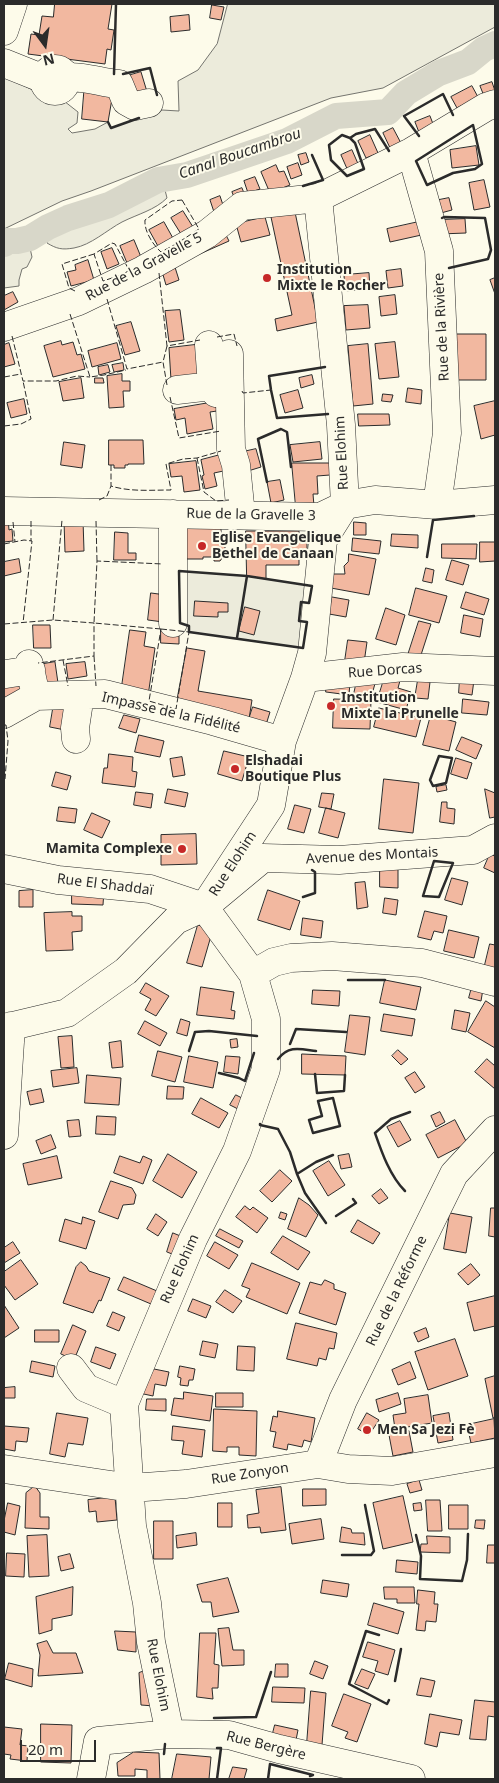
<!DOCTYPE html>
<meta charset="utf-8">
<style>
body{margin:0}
#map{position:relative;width:499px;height:1783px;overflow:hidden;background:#fdfbea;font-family:"Noto Sans",sans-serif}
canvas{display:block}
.frame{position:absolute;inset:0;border:5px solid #2b2b2b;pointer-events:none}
.north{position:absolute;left:20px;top:20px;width:50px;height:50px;-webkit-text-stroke:4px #fdfbea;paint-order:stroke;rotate:166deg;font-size:14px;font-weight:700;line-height:20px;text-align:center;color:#2b2b2b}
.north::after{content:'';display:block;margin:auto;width:18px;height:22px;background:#2b2b2b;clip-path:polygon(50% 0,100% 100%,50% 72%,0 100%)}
.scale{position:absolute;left:20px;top:1740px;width:76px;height:22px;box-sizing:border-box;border:2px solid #2b2b2b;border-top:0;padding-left:6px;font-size:15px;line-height:18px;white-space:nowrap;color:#2b2b2b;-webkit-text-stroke:4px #fdfbea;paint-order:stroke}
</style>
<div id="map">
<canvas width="499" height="1783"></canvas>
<div class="frame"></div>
<div class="north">N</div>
<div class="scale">20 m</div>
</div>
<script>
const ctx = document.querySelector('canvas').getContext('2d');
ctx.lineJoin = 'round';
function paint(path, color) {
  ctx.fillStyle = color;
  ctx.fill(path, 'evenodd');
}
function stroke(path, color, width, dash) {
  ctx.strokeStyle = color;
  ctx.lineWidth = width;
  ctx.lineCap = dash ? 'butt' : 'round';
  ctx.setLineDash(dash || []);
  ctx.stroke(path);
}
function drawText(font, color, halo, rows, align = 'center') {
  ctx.font = font + ' "Noto Sans",sans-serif';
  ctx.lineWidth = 4;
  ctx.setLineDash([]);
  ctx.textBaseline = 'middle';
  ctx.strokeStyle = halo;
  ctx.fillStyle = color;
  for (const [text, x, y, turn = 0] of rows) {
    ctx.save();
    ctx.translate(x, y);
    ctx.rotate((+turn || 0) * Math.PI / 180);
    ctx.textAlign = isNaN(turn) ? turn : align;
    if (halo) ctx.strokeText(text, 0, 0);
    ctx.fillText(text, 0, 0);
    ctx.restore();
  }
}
const green = new Path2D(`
 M228,4h267v23l-112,61 -52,10 -240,93 -29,10 -58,28v-153l35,17 25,8 14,11 -1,11 -9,6 4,4 23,-4 13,-7 3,6 51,-18 17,1 -1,-30 20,-11 19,-26z
 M159,186l6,4 2,8c-12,12 -29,16 -45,24 -15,8 -31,23 -48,26 -12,2 -17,1 -27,-5l3,-12 22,-12 16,-13 34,-12 15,-1 14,-6z
 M4,243h16l10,5 2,9 -5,10 -5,2 -3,11v6l-15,2z
 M179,571l68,5 65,10 -3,17h-8l-2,17 8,2 -4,26 -114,-16v-6l-4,-2z`);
const canal = new Path2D(`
 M4,244l3,-3h10l13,-3 18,-11 20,-9 41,-13 49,-25 29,-5 100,-34 49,-25 52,-4 18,-19 33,-20 29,-11 16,-13 11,-5`);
const building = new Path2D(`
 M55,4h57l-4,25 6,1 -3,20 -4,-1 -2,15 -77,-10 3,-20 8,1 3,-19 11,1z
 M212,5l12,2 -3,13 -11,-2z
 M189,15l1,15 -19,2 -1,-15z
 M141,72l7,23 -17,5 -7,-23z
 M85,82l29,5 -6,35 -26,-3z
 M492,82l3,9 -11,5 -4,-10z
 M472,86l6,11 -21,11 -6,-11z
 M430,116l5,13 -15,6 -5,-13z
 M393,128l9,17 -11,5 -8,-17z
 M370,135l8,18 -12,5 -8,-17z
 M476,146l3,19 -27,3 -2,-18z
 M352,150l7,16 -11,5 -7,-16z
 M306,153l3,9 -8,3 -3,-10z
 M298,163l4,12 -11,4 -4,-12z
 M276,165l3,7 5,-1 6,14 -20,8 -9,-21z
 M255,177l5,12 -12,4 -4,-12z
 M484,180l6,27 -16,3 -5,-27z
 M242,188l4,10 -10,4 -4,-10z
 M220,196l4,12 -10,4 -4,-12z
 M449,198l3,12 -15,4 -3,-13z
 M183,211l10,16 -12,7 -10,-16z
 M295,212l23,110 -41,9 -2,-12 17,-4 -21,-98z
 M265,217l5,18 -29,7 -5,-18z
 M465,219l1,14 -26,1v-14z
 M423,221l3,13 -36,8 -3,-13z
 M164,222l10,18 -15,8 -10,-18z
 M225,233l4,8 -45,20z
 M134,240l7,17 -14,6 -7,-17z
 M112,248l7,16 -12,5 -6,-17z
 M88,260l6,20 -23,6 -4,-14 9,-2 -1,-5z
 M174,264l5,16 -13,5 -5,-17z
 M401,269l2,17 -15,2 -2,-17z
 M369,273l1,16 -25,2 -1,-16z
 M495,278v16l-5,-14z
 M13,292l5,10 -14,8v-14z
 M395,295l2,19 -16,2 -2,-19z
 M368,305l2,23 -24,2 -2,-24z
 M180,310l4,30 -15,2 -4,-31z
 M131,322l9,29 -15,4 -9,-29z
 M451,334h35v46h-35z
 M61,341l1,4 11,-3 4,13 4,-1 4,15 -32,8 -9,-31z
 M395,342l4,35 -20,2 -4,-35z
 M9,343l6,21 -11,3v-22z
 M117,343l4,16 -29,8 -4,-16z
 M203,344l3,33 -35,3 -2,-32z
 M368,344l5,60 -20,2 -5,-60z
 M123,363l1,7 -10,2 -2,-7z
 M108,365l2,7 -11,3 -1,-8z
 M122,374v7h8v10h-7l1,16 -15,1 -2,-32z
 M312,375l2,9 -13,4 -2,-10z
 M81,378l3,20 -21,3 -4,-19z
 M95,378h8l1,5h-9z
 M408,388l14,2 -1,14 -15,-2z
 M298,390l5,18 -18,5 -5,-18z
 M383,394l10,1 -2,7 -9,-1z
 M24,399l3,15 -16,4 -4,-15z
 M495,401v34l-14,4 -7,-33z
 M215,402l2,9 -7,1 3,17 -26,5 -2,-16 -9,2 -2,-11z
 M358,414h31l1,11 -31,1z
 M109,440h34l1,24h-16v1h-3v3h-11v-3h-5z
 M64,442l21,3 -3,23 -21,-3z
 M320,442l2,17 -29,3 -3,-17z
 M256,449l5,18 -13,4 -5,-19z
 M224,454l4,16 -14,3 3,13 -12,3 -3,-13 2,-1 -3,-15z
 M196,461l4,29 -16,2 -2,-16 -11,1 -2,-13z
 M292,463h38v12l-13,1 1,18h-5l1,12 -18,1z
 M280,480l4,20 -13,3 -4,-21z
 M8,518l1,12 3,-1 1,12 -9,1v-23z
 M83,520l1,31 -19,1 -1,-31z
 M178,521l43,7v15l4,4v7l-5,7h-6v-4h-11v2h-24z
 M354,522l12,1v12h-12z
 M246,531h53v11h8v14h-8v9h-33v14l-19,-3z
 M115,532l13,1v20h8v7h-22z
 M392,534l26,1v13l-27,-2z
 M353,538l28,3 -2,13 -27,-3z
 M480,542h15v19l-15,1z
 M442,544h35l-1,15 -34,-1z
 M349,554l27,5 -7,36 -38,-7 2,-14h12l-1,-8 4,-4z
 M19,559l2,13 -17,4v-14z
 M452,560l17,5 -6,20 -17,-5z
 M426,568l8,2 -2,13 -9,-2z
 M416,588l31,8 -8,27 -30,-8z
 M466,592l23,7 -5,16 -23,-7z
 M151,593l15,2 -3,27 -15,-2z
 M332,597l17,3 -3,17 -17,-3z
 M195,601l33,2v9h-10v5l-24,-1z
 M245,607l15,4 -6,24 -15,-4z
 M386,608l19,7 -9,30 -20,-6z
 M464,615l19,4 -3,18 -19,-4z
 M419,621l12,3 -11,34 -12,-3z
 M33,625h17l1,23h-17z
 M130,630l16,2 -2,14 11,2 -7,48 -27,-3z
 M161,630l18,1v13l-18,-1z
 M348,640l19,2 -4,28 -19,-2z
 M187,648l18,3 -7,40 54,9 -3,19 -73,-12z
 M55,662l3,21 -17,2 -3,-20z
 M85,662l2,14 -19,3 -2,-15z
 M386,673l15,4 -3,11 13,4 -5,18 -29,-8z
 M17,676l6,18 -19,6v-20z
 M358,676l18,4 -5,18 -17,-4z
 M460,678l14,2 -2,15 -13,-2z
 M327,679l23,3 -1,13 -23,-3z
 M418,680l12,2 -2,17 -13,-1z
 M334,699l37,1 -1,29 -37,-1z
 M463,699l26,3 -2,13 -25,-2z
 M54,703l15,2 -4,25 -15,-3z
 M253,707l17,5 -5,16 -17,-6z
 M379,708l42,10 -5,19 -42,-10z
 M124,715l16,4 -4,14 -17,-5z
 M431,715l25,7 -7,29 -26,-6z
 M139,735l25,6 -4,16 -25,-5z
 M462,737l20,8 -6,14 -20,-9z
 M224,751l25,6 -7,24 -24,-7z
 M109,754l24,3 -1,14 5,1 -2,15 -33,-4 2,-15h3z
 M182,757l3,18 -12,2 -3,-18z
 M456,758l16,5 -5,16 -16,-5z
 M56,772l15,4 -4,14 -15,-4z
 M384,779l35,4 -6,50 -34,-4z
 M446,785l1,5 -10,2 -1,-5z
 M168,789l20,4 -3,14 -20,-4z
 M485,789l10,4v24l-5,1z
 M136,792l17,2 -2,14 -17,-3z
 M322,793l12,1 -3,15 -12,-2z
 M442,802h5v6l8,1 -1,15 -14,-2z
 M295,805l16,4 -7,24 -16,-4z
 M59,807l18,2 -2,14 -18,-2z
 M326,808l19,5 -7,25 -19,-5z
 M92,813l18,8 -8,17 -18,-8z
 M196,834l1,30 -36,1v-30z
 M490,854l5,2v17l-11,-5z
 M380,864l18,1v23l-18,-1z
 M452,878l16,4 -6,23 -17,-5z
 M365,882l3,25 -11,2 -2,-26z
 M72,889l32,1 -1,15 -31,-1z
 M33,890v17h-14v-16z
 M268,890l32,11 -10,29 -32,-10z
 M385,898l13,2 -2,15 -13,-2z
 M425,911l22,5 -4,17 -9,-2 -3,9 -13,-3z
 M72,912v4h10v15l-10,1 1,18 -27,1 -2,-38z
 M303,918l20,3 -2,17 -20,-3z
 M198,925l15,4 -11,38 -15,-4z
 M449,930l30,7 -5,21 -30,-7z
 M490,944l5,1v27l-11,-3z
 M385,980l36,7 -5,23 -36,-7z
 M146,983l23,13 -13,20 -11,-6 6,-11 -11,-6z
 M201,987l33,5 -3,18 4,1 -1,8 -37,-4z
 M472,987l11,2 -2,12 -12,-3z
 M313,990l27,1 -1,15 -27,-2z
 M486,1001l9,6v41l-27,-16z
 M455,1010l15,3 -4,19 -14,-3z
 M384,1014l31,5 -3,17 -31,-5z
 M350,1015l20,2 -5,38 -20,-3z
 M181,1019l9,3 -3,14 -10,-3z
 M145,1021l22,12 -7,13 -22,-12z
 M72,1036l2,31 -13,1 -3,-31z
 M237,1039l1,8 -7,1 -1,-8z
 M121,1041l2,26 -11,1 -3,-25z
 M398,1050l10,9 -7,6 -9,-9z
 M158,1051l24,6 -7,25 -23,-6z
 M302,1054l44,2 -1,19 -43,-1z
 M189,1056l29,6 -5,26 -29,-6z
 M226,1056l14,1 -2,17 -14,-2z
 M487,1059l8,7v23l-20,-17z
 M77,1068l2,15 -26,4 -2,-16z
 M415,1072l10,15 -10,6 -10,-15z
 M87,1075l34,3 -2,27 -34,-2z
 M168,1086l16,1 -1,12h-16z
 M41,1089l3,13 -14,3 -3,-13z
 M236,1095l8,4 -6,10 -8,-4z
 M201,1098l27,15 -9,15 -27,-14z
 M440,1112l5,10 -9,5 -5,-11z
 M97,1116l19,1 -1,18 -19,-1z
 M79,1120l2,16 -12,1 -2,-16z
 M455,1120l12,23 -29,15 -12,-23z
 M400,1121l11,19 -13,7 -11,-20z
 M51,1135l5,13 -15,6 -5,-13z
 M168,1154l29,18 -15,26 -29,-17z
 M349,1154l3,13 -11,2 -3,-13z
 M57,1156l5,22 -34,7 -5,-21z
 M120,1156l20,7 3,-7 9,4 -9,24 -29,-11z
 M329,1161l16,24 -17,11 -15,-25z
 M280,1170l12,11 -20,21 -12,-11z
 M111,1181l21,7 4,7 -2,9 -11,1 -5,14 -19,-7z
 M381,1189l7,9 -9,6 -7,-8z
 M299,1198l10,7 9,10 -12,22 -18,-8z
 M245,1206l5,4 3,-3 15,11 -11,15 -21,-16z
 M491,1208h4v29l-6,-1z
 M281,1212l6,2 -2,6 -6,-2z
 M450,1213l22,4 -6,36 -22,-4z
 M156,1214l11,8 -9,14 -11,-7z
 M83,1217l12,4 -9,28 -27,-8 6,-22 16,5z
 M358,1220l22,13 -7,11 -22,-12z
 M220,1229l23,12 -4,7 -23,-12z
 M173,1233l10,4 -6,19 -10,-4z
 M283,1236l27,16 -12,18 -27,-17z
 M13,1242l7,11 -16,10v-15z
 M215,1242l23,13 -9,14 -22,-13z
 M21,1260l17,24 -23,16 -11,-15v-13z
 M81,1262l5,4 3,5 21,7 -9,23 -2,-1 -6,13 -30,-10 13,-36z
 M252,1263l48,20 -13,31 -41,-17 4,-8 -8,-3z
 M471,1264l9,11 -12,10 -10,-11z
 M124,1277l33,14 -6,13 -33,-14z
 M325,1280l9,4v5l12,4 -10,32 -37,-12 11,-31 11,3z
 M225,1290l17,11 -9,12 -17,-11z
 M495,1296v30l-21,5 -7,-28z
 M193,1299l18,7 -5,12 -18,-7z
 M4,1305l15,23 -15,10z
 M113,1312l12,5 -6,14 -12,-5z
 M296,1323l41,10 -3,16 -5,-1 -3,12 -7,-2 -2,8 -30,-7z
 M73,1325l13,6 -12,29 -13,-6z
 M426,1328l3,9 -11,5 -4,-9z
 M35,1330h24v12h-24z
 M455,1339l13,37 -40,14 -13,-38z
 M203,1341l15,3 -3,14 -15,-3z
 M238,1346l17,1 -1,24 -17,-1z
 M96,1347l20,7 -6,15 -19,-7z
 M32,1361l23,5 -2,11 -23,-5z
 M410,1362l6,16 -18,7 -6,-15z
 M180,1366l15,3 -2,11h-4l-1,6 -8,-1 1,-7 -3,-1z
 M144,1367l25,5 -3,14 -11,-2 -2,12 -14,-3z
 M495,1376v41l-2,1 -8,-39z
 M15,1387v11h-11v-10z
 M184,1392l29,4 -3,25 -39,-6 3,-17 9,1z
 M216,1393h27v14h-27z
 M398,1393l3,11 -22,8 -3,-12z
 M428,1395l4,28 -37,6 -2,-14 13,-2 -2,-14z
 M147,1399h19v12l-20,-1z
 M214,1409l43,2 -1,45 -17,-1v-8h-12v5l-14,-1z
 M278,1411l37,7 -4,24 -7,-2 -2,7 -14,-3 -1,6 -14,-3 3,-15 -6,-1 3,-15 4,1z
 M57,1413l31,5 -5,27 -15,-2 -3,14 -15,-3z
 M367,1413l12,7 -10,15 -11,-6z
 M449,1413l4,27 -15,3 -5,-27z
 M494,1419l1,19 -24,5 -4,-18z
 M4,1426l25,2 -2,14 -11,-1 -1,10 -11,-2z
 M173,1426l32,4 -3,27 -20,-3 2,-13 -12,-1z
 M409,1431l4,21 -20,4 -4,-21z
 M419,1480l3,10 -12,3 -3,-9z
 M35,1486l5,7v24h9v12l-24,-1 1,-35z
 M281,1487l5,43 -25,3 -1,-6 -12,1 -1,-13 12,-2 -3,-23z
 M303,1489h23v16l-23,1z
 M403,1496l10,46 -30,7 -10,-46z
 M115,1497l2,23 -20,2 -1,-11 -7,1 -1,-12z
 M426,1500h14l2,31h-14z
 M8,1503l12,3 -5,29 -11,-3v-11z
 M218,1503h14v24h-14z
 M421,1503l1,7 -8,1 -1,-7z
 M449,1505h19v24h-19z
 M321,1519l3,20 -32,5 -3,-20z
 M476,1520h9l-1,9 -9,-1z
 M154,1521h19v38h-19z
 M342,1527l9,2 1,4h12l1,12 -25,-3z
 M196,1533l1,12 -20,3 -1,-12z
 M47,1535l2,41 -20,1 -2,-41z
 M427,1536l23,1v16l-30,-1 1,-8h6z
 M488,1545h7v18h-8z
 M7,1553l18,1 -1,23 -18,-1z
 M70,1554l4,14 -13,3 -3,-14z
 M397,1560l21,2 -1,12 -21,-2z
 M228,1578l11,34 -26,5 -2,-15h-9l-5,-17z
 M323,1580l26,4 -2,13 -26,-4z
 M73,1587l-1,28 -20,4v11l-13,4 -3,-37z
 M384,1587h30l1,16h-18v-4h-12z
 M418,1590l17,2 -1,12h4l-2,18 -10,-1 -1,10 -9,-1 3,-26h-2z
 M374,1603l30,9 -6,22 -30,-9z
 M229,1628l4,22h11v15l-22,1 -4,-37z
 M115,1631l21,1v20l-18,-2z
 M200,1633h16l-2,31 5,1 -1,23h-6l1,11 -16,-2z
 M47,1641l6,12h23l7,20 -45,3 2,-21 -3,-11z
 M368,1642l27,8 -7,25 -13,-4 3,-10 -15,-4z
 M315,1661l13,5 -5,13 -13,-5z
 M9,1663l24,6 -1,18 -27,-8z
 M276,1664h12v13h-13z
 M150,1669l4,37 -13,-1 -2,-32z
 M362,1669l13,5 -7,15 -13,-5z
 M421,1678l14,3 -4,16 -14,-2z
 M273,1687l32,1 -1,15 -32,-1z
 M311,1691l15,2 -4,52 -15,-1z
 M344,1694l27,10 -14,38 -12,-4 3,-6 -16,-6z
 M475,1700l20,2v15l-7,-1 -2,24 -16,-1z
 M430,1714l32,6 -3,15 -19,-3 -3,15 -12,-3z
 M41,1724l31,1 -1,38 -30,-1z
 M275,1725l23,5 -3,15 -24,-4z
 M4,1727l18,2 -2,16 8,1 -1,15 -17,-2 1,-4 -7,-1z
 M134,1752l25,1 1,26h-13v-9l-12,-1v7h-17l-1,-13z
 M177,1754l34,3 -2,22h-37z
 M233,1767l14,2 -3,10h-15z`);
const minor = new Path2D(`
 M4,31l9,-27
 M4,63l40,16
 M44 80a11 11 0 1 1 22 0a11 11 0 1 1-22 0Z
 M65,78c19,-3 36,5 54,6l7,17 9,5 14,-3
 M411,152l28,99 8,182 -10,72
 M4,327l75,-26 64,-31 64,-36 35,-28 76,-8 93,-46 75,-45 9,-3
 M209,345l3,41 4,7
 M229,354l2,95 5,16 5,50
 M177,390l35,-4
 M4,511l316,6 25,-12 30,-5 62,5 58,-5
 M173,623v-109
 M29,664l7,32
 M6,674l25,-4
 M305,678l98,-11 92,4
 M4,714l32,-18 69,-2 108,27 69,20
 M76,739l-1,-11 5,-33
 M4,869l54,11 92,9 54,18
 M253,974l21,-12 17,-4 41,-2 90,7 73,19
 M4,1028l63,-15 59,-42 50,-51 28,-13 59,-49 76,2 134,-10 22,-12
 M4,1135l7,-109
 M71,1368l15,20 38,16
 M318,1464l25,-64 111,-226 41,-44
 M4,1469l127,19 55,-4 132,-20 30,5 44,2 103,-18
 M170,1734l-19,-92 -4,-39 -15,-77 -8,-122 69,-165 44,-88 29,-82v-50l-13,-45 -49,-67 67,-102 11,-64 23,-63 7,-25 11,-113 22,-35 -4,-80 -23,-227
 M91,1779l7,-38 72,-7 59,1 50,14 132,30`);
const fence = new Path2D(`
 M182,200l17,29 -23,15 -15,8c-8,-7 -17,-21 -16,-32l27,-19z
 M112,243l3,1 14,26 -5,4 -21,7 -9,-27z
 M159,273l8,73 33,-6
 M75,291l-6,-3 -7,-24 32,-10
 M107,299l20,70 36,-7
 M70,314l20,63 14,-2 22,-5
 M12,336l11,45h33l21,-5 13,1
 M217,337l17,-3 3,12
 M167,346l-4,16 4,23
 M4,377l17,-3
 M242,391l1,2 28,-3
 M170,397l9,41 42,-7
 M4,426l17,-2 10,-5 -8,-38
 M197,458l7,34 12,9 13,-1
 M111,465v21c19,6 40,4 60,4l-5,-26 17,-5 14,-1 24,-7
 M99,500l8,-4 4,-10
 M31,521v20
 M96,521l1,40
 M13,522l2,20
 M4,544l20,-4 8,1 -9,82
 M53,620l9,-100
 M4,624l49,-4 41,3v33l-56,7
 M161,629l-67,-6 3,-62 66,3
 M161,629l28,3 -13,77 -27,-8z
 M94,656l2,30
 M63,660l5,26
 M4,725h2l2,16 -3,38h-1`);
const wall = new Path2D(`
 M114,74l2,-70
 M123,74l27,-6 7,27
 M108,122l3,6 28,-10
 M473,125l9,39 -7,5 -22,4 -26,12 -11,-24z
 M342,135l8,3 5,5 9,26 -17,7 -16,-16 -2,-15z
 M419,136l-15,-20 39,-22 10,21
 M350,138l6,-4 19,-5 14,22
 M303,186l20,-6 -11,-25
 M442,218l2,-1 41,1 6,32 -3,9 -39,9
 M325,367l-56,9 2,14 6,28 51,-4
 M267,482l-9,-43 23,-10 6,3 4,35
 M427,557l6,-37 41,-4
 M179,571l68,5 65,10 -3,17 -8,-1 -2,19 8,1 -4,26 -114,-16v-6l-9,-3z
 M237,638l10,-62
 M439,756l13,2 -6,25 -13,3 -3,-6z
 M434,861l19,2 -14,34 -16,-1z
 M303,897l12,-4v-21l-3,-2
 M348,980h37
 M290,1044l6,-15 50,3
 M189,1051l6,-19 14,-1 48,5
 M278,1059c11,-14 22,-10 38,-8
 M219,1073l20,5 6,3 9,-28
 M315,1074l2,19 27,-2 1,-16
 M333,1098l7,28 -27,7 -4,-13 13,-4 -4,-15z
 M260,1124v1l18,4 12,23 7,22 19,-12 17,-7
 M297,1174l8,19 21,30
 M405,1191c-15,-15 -23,-38 -30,-58l16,-14 19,-7
 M336,1216l20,-13 -3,-4
 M416,1535l5,21 -1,23 42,2 5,-21 1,-26
 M342,1555h29l3,-4 -9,-46
 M379,1635l-13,-4 -17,53 38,20 2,-4
 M395,1681l6,-32
 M214,1718l42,-1 15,-45
 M164,1754l1,-10
 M217,1779l4,-31h-4
 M268,1779l2,-15 43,11 -3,1`);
const markers = [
 [267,278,5,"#c62828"],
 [202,546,5,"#c62828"],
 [331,706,5,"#c62828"],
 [235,769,5,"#c62828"],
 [182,849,5,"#c62828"],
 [367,1430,5,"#c62828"]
];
const streetNames = [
 ["Rue de la Gravelle 5",144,267,-28],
 ["Rue de la Rivière",442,327,-93],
 ["Rue Elohim",342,453,-93],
 ["Rue de la Gravelle 3",251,515,1],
 ["Rue Dorcas",385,671,-4],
 ["Impasse de la Fidélité",171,713,13],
 ["Avenue des Montais",372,856,-3],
 ["Rue Elohim",233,864,-57],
 ["Rue El Shaddaï",105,885,7],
 ["Rue Elohim",180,1269,-66],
 ["Rue de la Réforme",397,1291,-64],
 ["Rue Zonyon",250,1474,-9],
 ["Rue Elohim",158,1675,79],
 ["Rue Bergère",266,1746,14]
];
const poiNames = [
 ["Institution",277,270],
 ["Mixte le Rocher",277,286],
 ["Eglise Evangelique",212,538],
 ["Bethel de Canaan",212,554],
 ["Institution",341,698],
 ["Mixte la Prunelle",341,714],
 ["Elshadai",245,761],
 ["Boutique Plus",245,777],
 ["Mamita Complexe",172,849,"right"],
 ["Men Sa Jezi Fè",377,1430]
];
const waterNames = [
 ["Canal Boucambrou",240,154,-19]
];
paint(green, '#ecebdb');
stroke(green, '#74746e', 1);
stroke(canal, '#d8d7c9', 26);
paint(building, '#f2b8a0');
stroke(building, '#2b2b2b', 1);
stroke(minor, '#2b2b2b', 29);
stroke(minor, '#fdfbea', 28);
stroke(fence, '#2b2b2b', 1, [6, 2.5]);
stroke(wall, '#2b2b2b', 2.5);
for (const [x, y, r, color] of markers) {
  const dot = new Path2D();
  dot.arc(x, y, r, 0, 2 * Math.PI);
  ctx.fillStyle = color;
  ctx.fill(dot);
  stroke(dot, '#fdfbea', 2);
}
drawText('14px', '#2b2b2b', '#fdfbea', streetNames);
drawText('bold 14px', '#2b2b2b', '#fdfbea', poiNames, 'left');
drawText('italic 15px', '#2b2b2b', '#fdfbea', waterNames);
</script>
